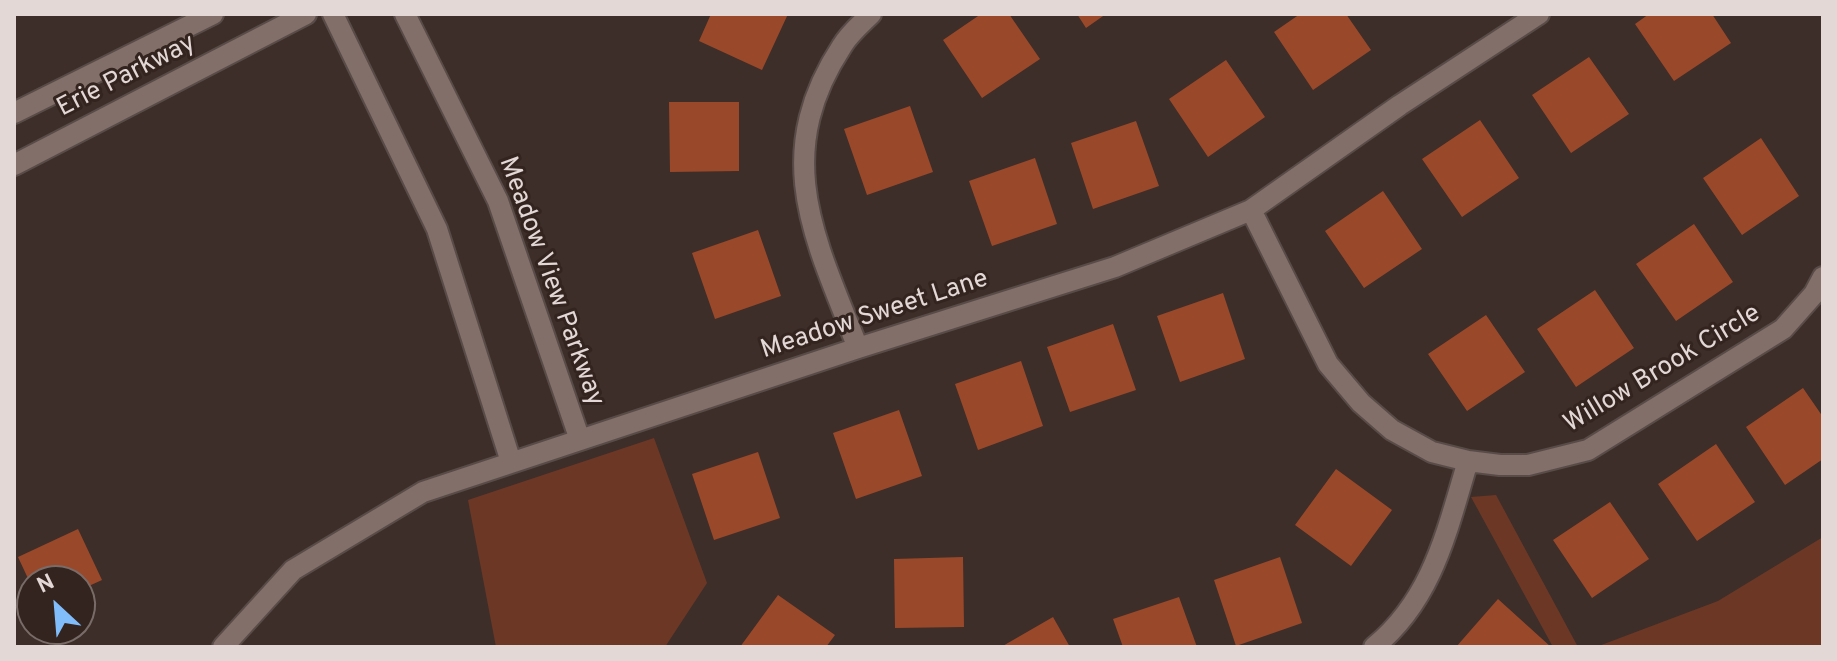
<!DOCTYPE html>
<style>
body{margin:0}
#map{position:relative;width:1837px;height:661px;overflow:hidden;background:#3d2e29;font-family:Overpass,sans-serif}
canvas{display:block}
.frame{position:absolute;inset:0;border:16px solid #e3d8d5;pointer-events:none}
.north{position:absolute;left:16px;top:565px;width:80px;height:80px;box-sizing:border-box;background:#33241f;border:2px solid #796c68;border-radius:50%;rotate:334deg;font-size:22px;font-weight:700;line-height:32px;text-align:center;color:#e3d8d5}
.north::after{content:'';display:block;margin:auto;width:28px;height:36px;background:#81bdfa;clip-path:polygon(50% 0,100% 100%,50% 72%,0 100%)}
</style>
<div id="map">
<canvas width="1837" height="661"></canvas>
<div class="frame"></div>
<div class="north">N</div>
</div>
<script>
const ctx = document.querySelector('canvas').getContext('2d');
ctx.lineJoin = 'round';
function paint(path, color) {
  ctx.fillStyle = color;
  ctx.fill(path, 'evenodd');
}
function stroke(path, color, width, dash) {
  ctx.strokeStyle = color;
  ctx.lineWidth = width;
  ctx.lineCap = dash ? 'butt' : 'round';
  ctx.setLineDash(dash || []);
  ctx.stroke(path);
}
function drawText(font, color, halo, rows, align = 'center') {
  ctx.font = font + ' Overpass,sans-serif';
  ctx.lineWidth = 6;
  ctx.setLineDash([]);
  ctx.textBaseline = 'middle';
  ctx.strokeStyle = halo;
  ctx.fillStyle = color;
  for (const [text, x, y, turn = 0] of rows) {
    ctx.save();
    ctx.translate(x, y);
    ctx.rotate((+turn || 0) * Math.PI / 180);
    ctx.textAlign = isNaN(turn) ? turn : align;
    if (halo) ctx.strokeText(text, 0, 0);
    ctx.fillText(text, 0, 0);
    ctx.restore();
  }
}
const green = new Path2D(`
 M654,438l53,145 -42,64h-169l-28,-147z
 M1496,495l82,152h-25l-82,-150z
 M1823,537v110h-227l122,-46z`);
const building = new Path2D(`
 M711,14h77l-26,56 -63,-29z
 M981,14h28l31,45 -58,39 -39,-58z
 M1077,14h29l-20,14z
 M1300,14h46l25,36 -58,40 -39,-58z
 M1649,14h63l19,29 -57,38 -39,-57z
 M1589,57l40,57 -58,39 -39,-58z
 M1226,60l39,57 -57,40 -39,-58z
 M669,102h70v69l-69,1z
 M910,106l23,66 -66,23 -23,-66z
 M1480,120l39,58 -57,39 -40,-58z
 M1136,121l23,65 -66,23 -22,-66z
 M1761,138l38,58 -57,39 -39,-57z
 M1035,158l22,66 -65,22 -23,-65z
 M1383,191l39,58 -58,39 -39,-57z
 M1694,224l39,58 -57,39 -40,-57z
 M758,230l23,66 -66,23 -23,-66z
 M1595,290l39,58 -58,39 -39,-58z
 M1223,293l22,66 -65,23 -23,-66z
 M1486,315l39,57 -58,39 -39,-57z
 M1113,324l23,66 -66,22 -23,-65z
 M1021,361l22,65 -65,24 -23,-66z
 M1803,388l20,29v42l-38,26 -39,-58z
 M899,410l23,66 -66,23 -23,-66z
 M1716,444l39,58 -58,39 -39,-57z
 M758,452l22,66 -66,22 -22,-66z
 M1336,469l56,41 -41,56 -56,-41z
 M1610,502l39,57 -57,39 -39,-58z
 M78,529l24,51 -22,10v-9h-48v6l-14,-30z
 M963,557l1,70 -69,1 -1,-69z
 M1280,557l22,66 -66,23 -22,-66z
 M778,595l57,40 -9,12h-86z
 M1179,597l18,50h-74l-10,-28z
 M1498,599l53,48h-95z
 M1053,617l17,30h-69z`);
const street = new Path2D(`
 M333,14l104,215 74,233
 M405,14l93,187 82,239
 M1251,210l77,154 33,39 31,27 40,22 36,9 32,4h28l60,-15 195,-121 31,-35 9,-17
 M858,348c-43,-109 -88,-192 -16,-302 7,-12 19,-22 29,-32
 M223,647l70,-77 130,-78 435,-144 257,-81 136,-57 149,-105 139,-91
 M1374,647c59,-48 73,-117 94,-186`);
const secondary = new Path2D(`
 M14,113l199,-99
 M14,165l292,-151`);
const streetNames = [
 ["Erie Parkway",127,77,-27],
 ["Meadow View Parkway",550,282,70],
 ["Meadow Sweet Lane",875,316,-18],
 ["Willow Brook Circle",1663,370,-31]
];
paint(green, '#6c3825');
paint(building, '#9a482a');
stroke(street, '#594c48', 24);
stroke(secondary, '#594c48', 24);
stroke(street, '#826f69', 20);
stroke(secondary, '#826f69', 20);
drawText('26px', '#e3d8d5', '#33241f', streetNames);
</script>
